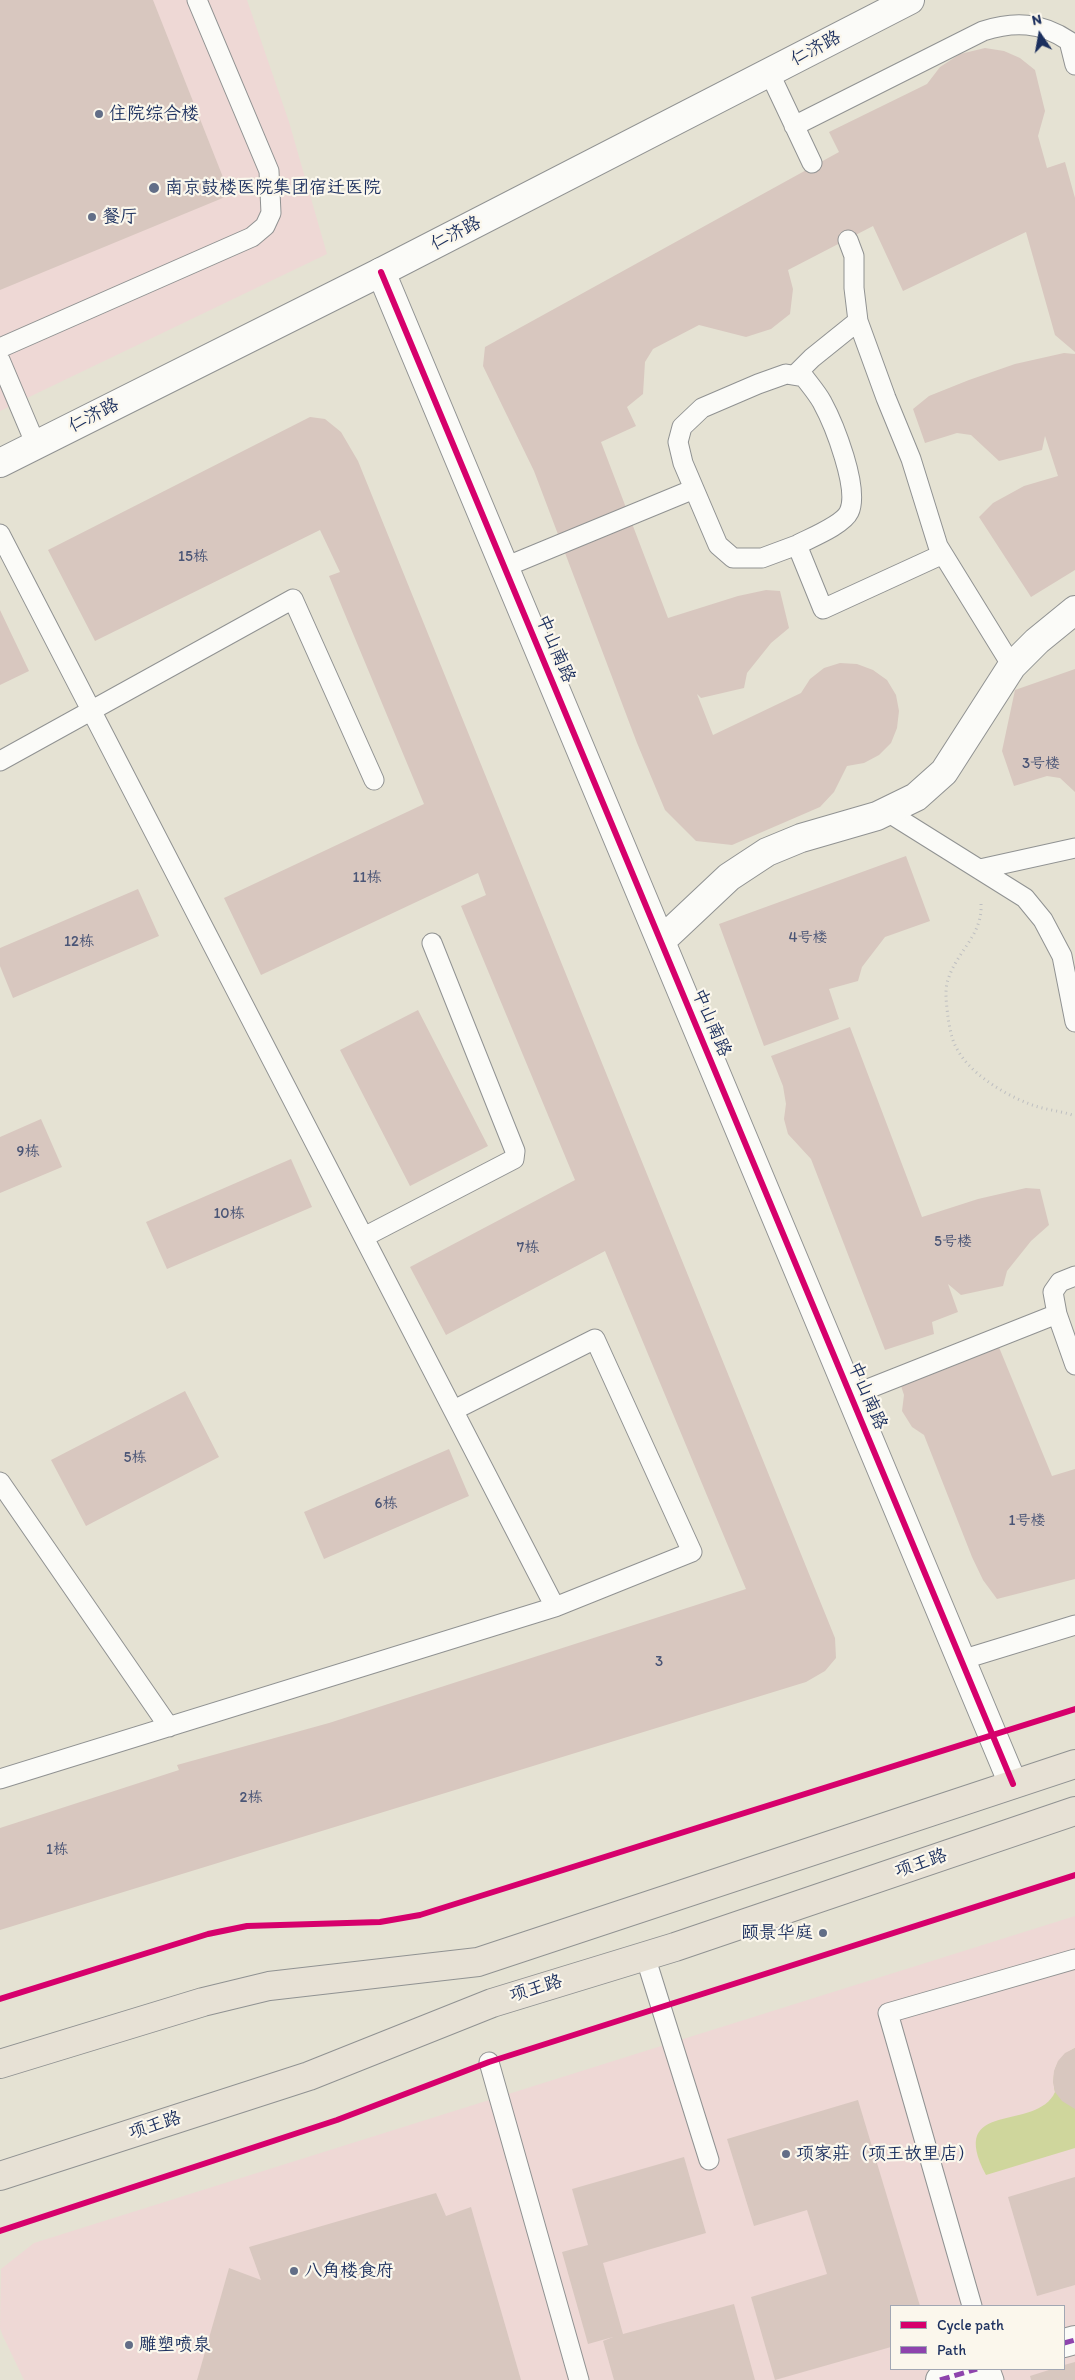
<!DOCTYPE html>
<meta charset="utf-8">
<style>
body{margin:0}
#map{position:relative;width:1075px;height:2380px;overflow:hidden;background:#e5e2d3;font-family:Itim,sans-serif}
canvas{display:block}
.legend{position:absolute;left:890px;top:2305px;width:175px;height:65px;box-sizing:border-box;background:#fbf7ec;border:1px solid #a1a7b3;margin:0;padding:6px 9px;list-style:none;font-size:15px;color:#1b2f5e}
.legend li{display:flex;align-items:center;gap:10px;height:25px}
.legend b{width:25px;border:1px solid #a1a7b3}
.north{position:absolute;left:1015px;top:10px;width:50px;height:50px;-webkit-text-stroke:4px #fbf7ec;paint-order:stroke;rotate:348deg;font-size:14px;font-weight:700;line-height:20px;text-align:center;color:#1b2f5e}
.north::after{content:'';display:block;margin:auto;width:18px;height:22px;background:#1b2f5e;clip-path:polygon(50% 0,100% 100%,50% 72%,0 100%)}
</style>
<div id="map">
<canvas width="1075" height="2380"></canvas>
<ul class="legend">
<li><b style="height:6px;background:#d6006c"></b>Cycle path</li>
<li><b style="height:6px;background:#8e44ad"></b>Path</li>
</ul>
<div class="north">N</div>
</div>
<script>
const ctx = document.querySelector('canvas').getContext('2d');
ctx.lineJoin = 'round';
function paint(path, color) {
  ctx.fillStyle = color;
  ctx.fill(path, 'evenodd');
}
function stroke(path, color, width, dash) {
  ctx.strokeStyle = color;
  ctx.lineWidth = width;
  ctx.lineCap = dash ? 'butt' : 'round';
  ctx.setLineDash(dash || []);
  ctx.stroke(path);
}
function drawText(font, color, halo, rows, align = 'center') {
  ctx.font = font + ' Itim,"LXGW WenKai TC",sans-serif';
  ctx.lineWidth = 4.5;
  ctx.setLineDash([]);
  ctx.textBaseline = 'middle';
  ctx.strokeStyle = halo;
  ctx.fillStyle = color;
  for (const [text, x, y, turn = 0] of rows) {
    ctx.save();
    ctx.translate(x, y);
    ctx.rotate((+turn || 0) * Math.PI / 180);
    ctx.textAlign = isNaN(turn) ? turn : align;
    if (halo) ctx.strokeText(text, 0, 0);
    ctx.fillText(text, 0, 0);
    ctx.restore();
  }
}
const built = new Path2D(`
 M0,0h247l42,122 38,132 -327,157z
 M1075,1916v464h-1051l-22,-46 -2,-6 1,-59 33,-26zM891,2306h173v63h-173z`);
const green = new Path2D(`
 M1075,2048v100l-89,27c-40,-77 51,-42 69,-83 -4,-21 1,-34 20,-44z`);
const building = new Path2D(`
 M0,0h153l77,195 -230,95z
 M985,48l19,3 16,7 15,12 10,41 -7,25 9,32 18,-6 10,36v154l-20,-17 -29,-103 -123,59 -30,-65 -85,44 5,19 -3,25 -19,15 -25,8 -47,-12 -46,24 -8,13 -2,32 -16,13 9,19 -35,16 67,176 70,-22 28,-6 14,1 9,37 -18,15 -24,30 -3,15 -43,10 -4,-4 16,41 88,-42 9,-14 14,-11 16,-5 17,1 16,6 14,10 9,15 3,16 -2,17 -6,15 -12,12 -15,8 -17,3 -13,26 -14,15 -88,38 -36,-4 -31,-31 -28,-67 -103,-272 -51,-105 2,-19 354,-195 -10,-20 98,-48 13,-17 20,-13z
 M1064,353l11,1v216l-44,27 -52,-80 14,-14 31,-17 34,-10 -13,-40 -3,14 -43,11 -28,-26 -14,-2 -32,10 -12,-34 16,-13 40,-16 46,-16z
 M310,417l15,2 16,13 17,29 477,1177 1,20 -11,13 -19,11 -806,248v-102l179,-58 -2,-5 152,-42 417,-134 -141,-338 -159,84 -36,-68 165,-87 -114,-274 25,-11 -8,-22 -217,102 -37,-77 200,-94 -95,-228 11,-4 -20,-42 -225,111 -47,-91z
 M0,610l29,61 -29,14z
 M1075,669v123l-15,-14 -13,-2 -33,10 -12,-35 13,-61z
 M906,856l24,65 -45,16 -23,30 -4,14 -29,8 10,30 -75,27 -45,-122z
 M138,889l21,47 -146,62 -13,-32v-18z
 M418,1010l70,136 -78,40 -70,-136z
 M850,1027l72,190 56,-18 48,-11 14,1 9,36 -18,16 -24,30 -4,15 -42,9 -13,-11 10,28 -26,10 2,12 -49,16 -74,-191 -23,-25 -4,-15 2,-15 -3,-18 -12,-30z
 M41,1119l21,48 -62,26v-56z
 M291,1159l21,48 -145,62 -21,-47z
 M996,1340l56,136 23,-7v110l-78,20 -14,-19 -11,-23 -48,-122 -12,-8 -10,-16 2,-16 -5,-15z
 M185,1391l34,66 -133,69 -35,-66z
 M449,1449l20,47 -145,63 -20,-47z
 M1075,2048v61l-13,-8 -7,-9 -2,-10 1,-11 4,-10 7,-8z
 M858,2100l62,206h-29v41l-116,33 -24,-83 76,-23 -20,-64 -53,16 -27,-87z
 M684,2157l22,76 -103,30 20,71 111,-30 21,76h-141l-11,-39 10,-4 -25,7 -26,-92 26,-7 -16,-56z
 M1075,2177v108l-38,11 -29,-99z
 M436,2193l10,23 25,-9 50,173h-324l32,-112 32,12 -12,-33z
 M1075,2362v18h-44l-1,-4 22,-7h12v-4z`);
const path = new Path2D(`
 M981,904c2,31 -25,48 -33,76 -4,10 -1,27 0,38 2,10 3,20 8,29 12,25 46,46 71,56 16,7 32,7 48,13`);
const service = new Path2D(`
 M770,74l42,89
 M794,126l189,-95c31,-10 58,-9 86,10l6,24
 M848,240l6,16v32l4,33 28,77 25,61 27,87 74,120
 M0,348l252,-111 13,-11 6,-13 -2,-42 -72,-171
 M0,360l36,85
 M795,375l17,-17 46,-37
 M0,534l555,1073 -555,172
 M797,545l-35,13h-29l-15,-13 -35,-82 -5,-21 4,-15 20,-19 56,-24 28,-10 18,3c6,8 13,16 18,25 12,22 38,87 27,110 -6,13 -39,26 -52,33l26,64 120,-55
 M505,567l189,-78
 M0,761l293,-162 81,181
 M886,811l139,87 18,22 19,36 13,66
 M980,869l95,-21
 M364,1237l150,-78 1,-8 -8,-20 -75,-188
 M1075,1276l-15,6 -7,10 4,22 18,51
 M850,1396l207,-82
 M454,1410l141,-71 97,213 -137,55
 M0,1482l169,245
 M961,1660l114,-35
 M645,1956l64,204
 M489,2062l90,318
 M972,2306l-84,-293 187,-54
 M990,2369l4,11`);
const pedestrian = new Path2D(`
 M1064,2343l11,-3
 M940,2380l37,-11`);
const minor = new Path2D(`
 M381,272l632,1512
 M661,941l68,-64 38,-25 34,-14 76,-22 39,-19 28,-25 68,-106 25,-25 38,-31`);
const tertiary = new Path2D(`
 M0,463l381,-191 529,-272`);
const primary = new Path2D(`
 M0,2064l203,-62 66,-16 209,-24 597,-198
 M0,2176l309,-100 183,-73 183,-56 400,-136`);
const quiet = new Path2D(`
 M1064,2343l11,-3
 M940,2380l37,-11`);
const cycleway = new Path2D(`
 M381,272l632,1512
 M0,1999l208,-65 39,-8 133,-4 40,-7 655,-206
 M0,2231l337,-111 152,-58 586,-187`);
const markers = [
 [99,114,5,"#626e87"],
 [154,188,6,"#626e87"],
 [92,217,5,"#626e87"],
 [823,1933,5,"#626e87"],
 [786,2154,5,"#626e87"],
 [294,2271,5,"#626e87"],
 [129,2345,5,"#626e87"]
];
const numberNames = [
 ["15栋",193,557],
 ["3号楼",1041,764],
 ["11栋",367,878],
 ["4号楼",808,938],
 ["12栋",79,942],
 ["9栋",28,1152],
 ["10栋",229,1214],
 ["5号楼",953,1242],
 ["7栋",528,1248],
 ["5栋",135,1458],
 ["6栋",386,1504],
 ["1号楼",1027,1521],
 ["3",659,1662],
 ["2栋",251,1798],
 ["1栋",57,1850]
];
const streetNames = [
 ["仁济路",816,49,-28],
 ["仁济路",456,234,-27],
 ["仁济路",94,416,-27],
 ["中山南路",555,649,67],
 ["中山南路",711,1023,67],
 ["中山南路",867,1396,67],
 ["项王路",921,1864,-19],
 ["项王路",536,1989,-17],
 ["项王路",155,2126,-18]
];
const poiNames = [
 ["住院综合楼",109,114],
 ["南京鼓楼医院集团宿迁医院",165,188],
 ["餐厅",102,217],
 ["颐景华庭",813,1933,"right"],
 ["项家莊（项王故里店）",796,2154],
 ["八角楼食府",304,2271],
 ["雕塑喷泉",139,2345]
];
paint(built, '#eed8d5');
paint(green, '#cfd69c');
paint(building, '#d8c7bf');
stroke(service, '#909292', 21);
stroke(pedestrian, '#909292', 30);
stroke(minor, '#909292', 30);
stroke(tertiary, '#909292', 30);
stroke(primary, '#909292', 30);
stroke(path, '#bebfc1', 3, [1, 4]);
stroke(service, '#fbfbf8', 19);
stroke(pedestrian, '#fbfbf8', 28);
stroke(minor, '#fbfbf8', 28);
stroke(tertiary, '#fbfbf8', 28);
stroke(primary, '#e7e1d5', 28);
stroke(quiet, '#8e44ad', 5, [10, 5]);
stroke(cycleway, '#d6006c', 6);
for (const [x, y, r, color] of markers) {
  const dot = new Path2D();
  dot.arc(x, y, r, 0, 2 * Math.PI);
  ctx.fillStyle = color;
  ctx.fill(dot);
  stroke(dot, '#fbf7ec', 2);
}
drawText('15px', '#4a5576', null, numberNames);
drawText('18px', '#1b2f5e', '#fbf7ec', streetNames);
drawText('18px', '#1b2f5e', '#fbf7ec', poiNames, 'left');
</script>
